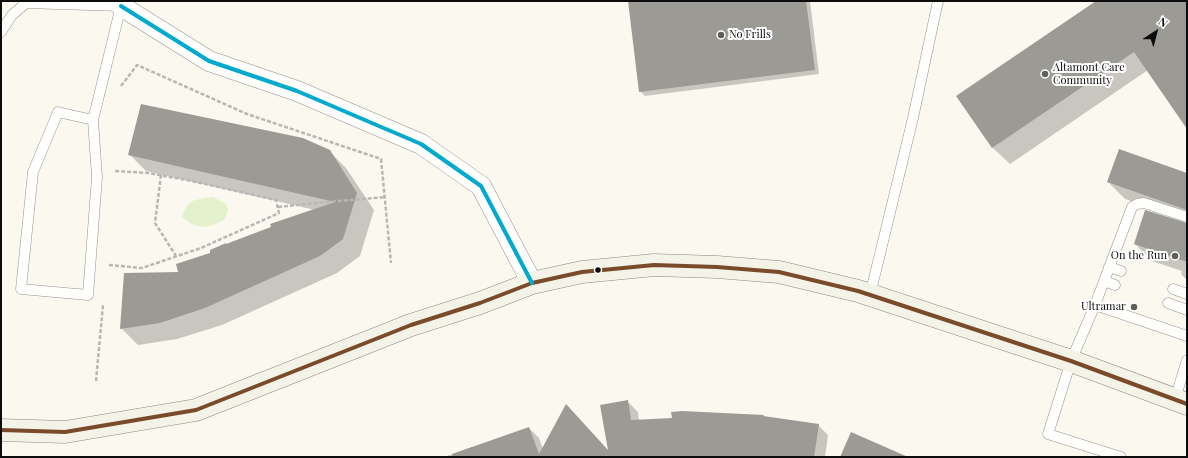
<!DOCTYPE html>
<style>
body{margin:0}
#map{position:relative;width:1188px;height:458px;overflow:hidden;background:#faf8ef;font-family:"Playfair Display",serif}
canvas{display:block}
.frame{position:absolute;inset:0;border:2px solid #0c0c0c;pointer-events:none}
.north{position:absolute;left:1136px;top:12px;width:40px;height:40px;-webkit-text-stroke:3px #fff;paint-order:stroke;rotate:36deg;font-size:11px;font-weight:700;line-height:16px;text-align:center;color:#0c0c0c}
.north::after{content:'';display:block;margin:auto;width:14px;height:18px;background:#0c0c0c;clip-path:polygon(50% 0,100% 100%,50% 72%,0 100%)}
</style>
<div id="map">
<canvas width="1188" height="458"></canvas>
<div class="frame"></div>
<div class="north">N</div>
</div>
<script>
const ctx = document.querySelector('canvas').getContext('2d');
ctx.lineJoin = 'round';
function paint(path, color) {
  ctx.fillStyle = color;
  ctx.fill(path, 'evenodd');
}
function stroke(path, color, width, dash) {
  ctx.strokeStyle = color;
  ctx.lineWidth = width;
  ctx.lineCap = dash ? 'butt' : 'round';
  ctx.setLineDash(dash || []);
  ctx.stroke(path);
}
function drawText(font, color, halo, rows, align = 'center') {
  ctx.font = font + ' "Playfair Display",serif';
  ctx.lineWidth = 4;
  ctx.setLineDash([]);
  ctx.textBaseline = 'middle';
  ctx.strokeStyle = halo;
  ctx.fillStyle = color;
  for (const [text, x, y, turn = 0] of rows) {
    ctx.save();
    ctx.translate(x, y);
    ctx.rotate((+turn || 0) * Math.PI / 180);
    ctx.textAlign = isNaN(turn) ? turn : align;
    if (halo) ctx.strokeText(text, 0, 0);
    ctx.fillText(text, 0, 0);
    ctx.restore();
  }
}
const green = new Path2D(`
 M213,197l13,7 2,6 -3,9c-17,10 -28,11 -43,-2 6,-19 13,-17 31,-20z`);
const shadow = new Path2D(`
 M629,1h181l9,73 -174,22 -5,-5z
 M1098,1h89v127l-39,-58 -138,94 -17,-16 -35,-52z
 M329,151l17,17 28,42 -14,46 -23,17 -115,52 -45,14 -39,6 -17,-17 90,-75 15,-8 89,-35 -169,-39 -17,-17z
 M1187,174v46l-62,-21 -17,-17z
 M1187,224v56l-6,-6 1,-3 -30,-10 -17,-17z
 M628,402l10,10 1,9 34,-2 9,-7 81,4 1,1 54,8 10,10 -3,22h-378v-1l25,-9 1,1 56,-20 10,10 4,11 66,3z`);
const building = new Path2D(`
 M628,1h178l9,69 -176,22z
 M1096,1h91v128l-53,-77 -142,96 -36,-52z
 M141,104l162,34 27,12 27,43 -14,46 -23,17 -115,52 -45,15 -40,6 4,-56 54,-1 -2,-8 34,-11v-3l16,-7v1l45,-17 -1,-3 65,-22 -207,-47z
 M1119,149l68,24v37l-80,-28z
 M1145,210l42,13v39l-53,-18z
 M628,400l3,20 41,-2 -1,-6 11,-1 82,4 -1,1 56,8 -5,33h-361l-1,-3 77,-27 10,27 27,-50 42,46 -8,-45z
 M851,432l57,25h-68z`);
const path = new Path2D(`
 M121,86l16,-21 110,49 134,45 10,104
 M161,175l-6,48 21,33
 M278,207l38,-4 69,-6
 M109,265l33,3 59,-20 78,-35 -3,-13 -84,-19 -44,-8 -33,-2
 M96,381l7,-76`);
const lane = new Path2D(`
 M1,32l11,-17 14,-12 95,3 -28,114 4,57 -9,118 -67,-6 12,-117 25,-60 35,8
 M1109,267l12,4
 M1104,281l11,4
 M1173,289l14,5
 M870,295l43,-177 25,-117
 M1168,303l19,7
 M1095,305l92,31
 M1175,399l12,-39
 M1121,457l-73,-23 23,-73 24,-56 37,-98 5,-3 7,-1 43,14`);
const street = new Path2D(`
 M121,6l88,55 88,30 124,53 60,42 51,97`);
const secondary = new Path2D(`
 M1,430l64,2 131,-22 215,-85 69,-22 52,-20 50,-11 72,-7 63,2 62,5 79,19 213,70 116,43`);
const bus1 = new Path2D(`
 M1,430l64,2 131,-22 215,-85 69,-22 52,-20 50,-11 72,-7 63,2 62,5 79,19 213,70 116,43`);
const bus2 = new Path2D(`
 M121,6l88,55 88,30 124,53 60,42 51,97`);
const markers = [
 [721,35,4,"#5f5f5b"],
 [1045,74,4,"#5f5f5b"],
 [1175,256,4,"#5f5f5b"],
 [598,270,3.5,"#0c0c0c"],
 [1134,307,4,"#5f5f5b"]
];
const poiNames = [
 ["No Frills",729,35],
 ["Altamont Care",1053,68],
 ["Community",1053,81],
 ["On the Run",1167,256,"right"],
 ["Ultramar",1126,307,"right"]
];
paint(green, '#e3f1cd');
paint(shadow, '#0003');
paint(building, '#9c9a95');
stroke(lane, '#93928e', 11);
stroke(street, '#93928e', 21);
stroke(secondary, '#8a8985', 23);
stroke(path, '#b7b7b5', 2.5, [4, 2]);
stroke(lane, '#fefefd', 10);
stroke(street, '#fefefd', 20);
stroke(secondary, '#f4f3e8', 22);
stroke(bus1, '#7a4b2a', 4);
stroke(bus2, '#00a9ce', 4);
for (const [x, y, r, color] of markers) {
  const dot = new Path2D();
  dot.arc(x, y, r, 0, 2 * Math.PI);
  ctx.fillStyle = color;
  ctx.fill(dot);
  stroke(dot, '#fff', 1.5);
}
drawText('11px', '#0c0c0c', '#fff', poiNames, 'left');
</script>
